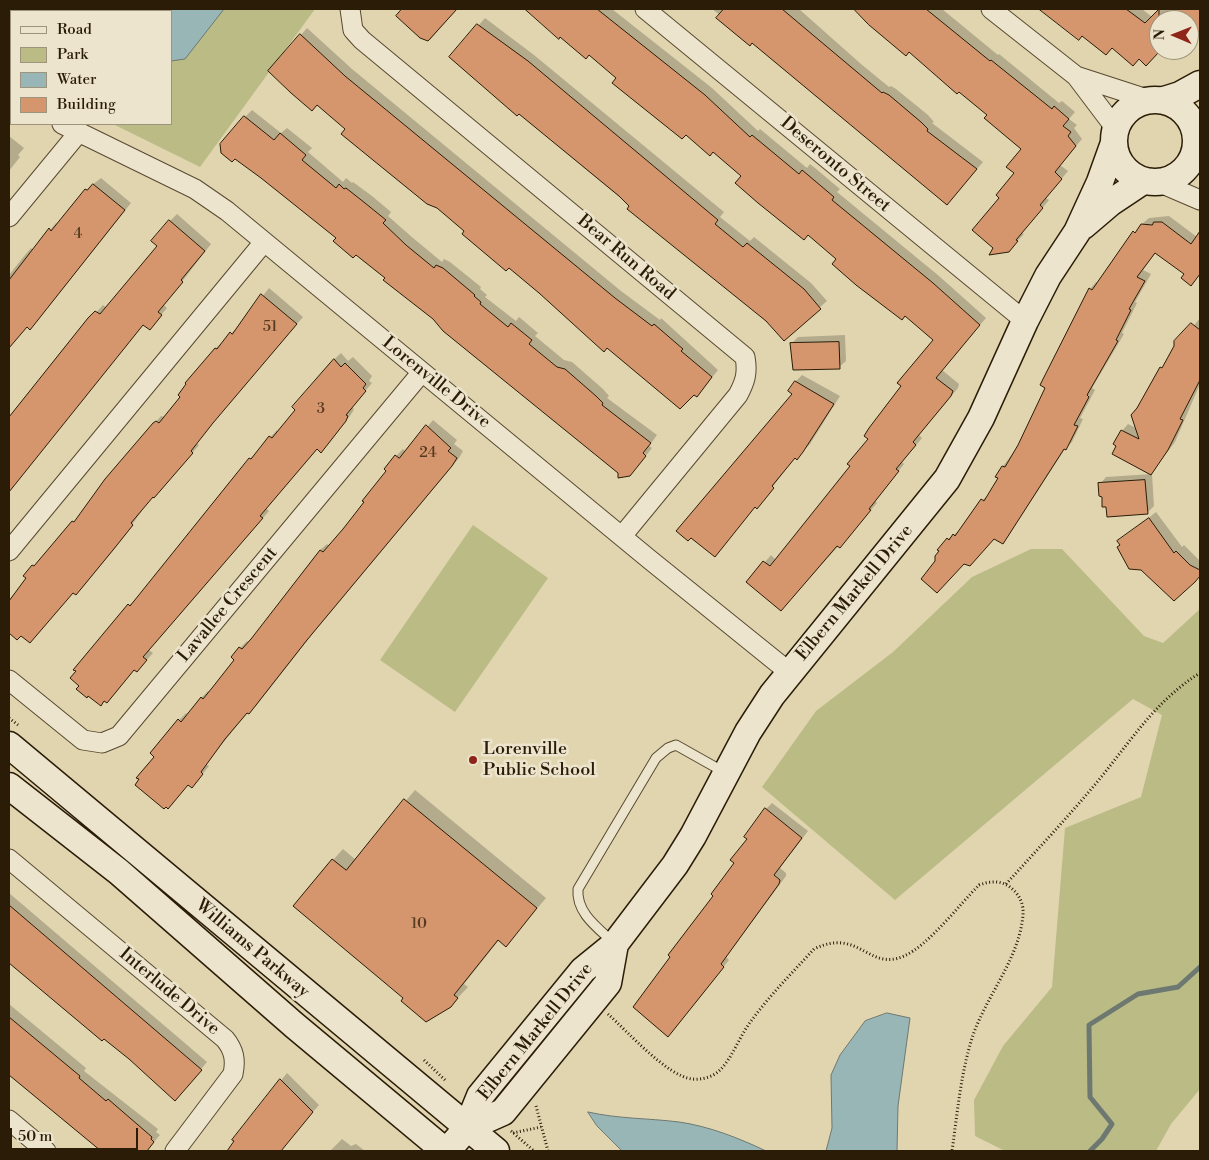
<!DOCTYPE html>
<style>
body{margin:0}
#map{position:relative;width:1209px;height:1160px;overflow:hidden;background:#e1d5b0;font-family:"Libre Bodoni",serif}
canvas{display:block}
.frame{position:absolute;inset:0;border:10px solid #2a1c07;pointer-events:none}
.legend{position:absolute;left:10px;top:10px;width:162px;height:115px;box-sizing:border-box;background:#ece4cc;border:1px solid #9e947d;margin:0;padding:6px 9px;list-style:none;font-size:15px;color:#2a1c07}
.legend li{display:flex;align-items:center;gap:10px;height:25px}
.legend b{width:25px;border:1px solid #9e947d}
.north{position:absolute;left:1149px;top:10px;width:50px;height:50px;box-sizing:border-box;background:#ece4cc;border:1px solid #9e947d;border-radius:50%;rotate:271deg;font-size:14px;font-weight:700;line-height:20px;text-align:center;color:#2a1c07}
.north::after{content:'';display:block;margin:auto;width:18px;height:22px;background:#8f2418;clip-path:polygon(50% 0,100% 100%,50% 72%,0 100%)}
.scale{position:absolute;left:10px;top:1128px;width:128px;height:22px;box-sizing:border-box;border:2px solid #2a1c07;border-top:0;padding-left:6px;font-size:15px;line-height:18px;white-space:nowrap;color:#2a1c07;-webkit-text-stroke:4px #ece4cc;paint-order:stroke}
</style>
<div id="map">
<canvas width="1209" height="1160"></canvas>
<div class="frame"></div>
<ul class="legend">
<li><b style="height:6px;background:#ece4cc"></b>Road</li>
<li><b style="height:14px;background:#bbbb86"></b>Park</li>
<li><b style="height:14px;background:#99b6b7"></b>Water</li>
<li><b style="height:14px;background:#d5966e"></b>Building</li>
</ul>
<div class="north">N</div>
<div class="scale">50 m</div>
</div>
<script>
const ctx = document.querySelector('canvas').getContext('2d');
ctx.lineJoin = 'round';
function paint(path, color) {
  ctx.fillStyle = color;
  ctx.fill(path, 'evenodd');
}
function stroke(path, color, width, dash) {
  ctx.strokeStyle = color;
  ctx.lineWidth = width;
  ctx.lineCap = dash ? 'butt' : 'round';
  ctx.setLineDash(dash || []);
  ctx.stroke(path);
}
function drawText(font, color, halo, rows, align = 'center') {
  ctx.font = font + ' "Libre Bodoni",serif';
  ctx.lineWidth = 5;
  ctx.setLineDash([]);
  ctx.textBaseline = 'middle';
  ctx.strokeStyle = halo;
  ctx.fillStyle = color;
  for (const [text, x, y, turn = 0] of rows) {
    ctx.save();
    ctx.translate(x, y);
    ctx.rotate((+turn || 0) * Math.PI / 180);
    ctx.textAlign = isNaN(turn) ? turn : align;
    if (halo) ctx.strokeText(text, 0, 0);
    ctx.fillText(text, 0, 0);
    ctx.restore();
  }
}
const green = new Path2D(`
 M57,9h258l-115,158 -87,-43h58v-113h-116z
 M473,525l75,53 -93,134 -75,-52z
 M1031,549h31l82,87 19,7 37,-34v480l-29,35 -15,27h-151l-30,-15 -1,-36 29,-54 49,-59 13,-159 76,-31 21,-82 -29,-16 -238,201 -133,-113 54,-76 77,-59 79,-75z`);
const water = new Path2D(`
 M122,9h102l-39,50 -14,2v-50h-50z
 M887,1013l23,5 -12,88 -1,45h-71l6,-23 -1,-53 9,-20 25,-34z
 M588,1112c31,7 59,6 91,10 29,4 60,16 87,29h-144l-25,-25z`);
const shadow = new Path2D(`
 M9,9h25l-3,2h-20v19l-2,3z
 M402,9h55l-27,31 -33,-24z
 M524,9h88l100,79 46,43 2,-2 47,39 3,-4 5,4 25,21 -3,3 102,84 47,42 -44,52 17,14 -1,4 -39,47 3,3 -20,24 2,2 -29,37 2,2 -96,107 -33,-28 23,-27 5,5 76,-94 82,-126 -221,-189 -124,-97 -61,-45z
 M712,9h87l62,55 28,23 2,-1 5,3 32,26 6,7 -2,1 51,39 -29,34z
 M854,9h88l56,46 1,-1 60,49 3,-2 13,11 -6,7 8,6 -3,3 8,11 -22,26 8,6 -22,27 3,2 -27,33 2,1 -16,17 -13,-3 6,-50 15,-25 7,-24 -35,-34 -79,-64 -3,3z
 M1041,9h101l10,8 8,-8h40v16l-3,3 -5,-4 -3,4v-8h-30v30h2l-15,15 -7,-7 -57,-24 -3,4z
 M485,18l49,37 190,157 -4,5 30,24 4,-4 57,46 16,18 -43,38 -17,-19 -316,-263z
 M307,28l45,41 269,222 39,29 1,-2 57,52 -15,19 -163,-97 -193,-163 -46,-94z
 M252,110l29,23 6,-5 25,20 -4,4 35,30 3,-4 6,5 1,-1 19,14 19,16 -3,4 25,22 29,24 2,-3 6,3 31,25 -1,2 7,6 -2,2 31,24 3,-4 19,16 -3,3 29,24 8,2 31,27 6,7 -2,2 50,37 -8,11 3,2 -16,20 -17,5 -281,-235 -93,-121z
 M9,136l15,12 -6,7 2,2 -11,14z
 M101,178l30,25 -94,118 -10,4 -18,23v-73l16,-20 6,-7 2,2 23,-27 2,1 28,-34z
 M177,214l34,30 -47,61 3,3 -11,13 -13,3 -134,167v-72l53,-69 41,-45 4,3 52,-62 11,-25z
 M1169,216l28,21 3,-3v40l-7,8 -7,-8 -30,-22 -13,18 8,4 -16,28 2,1 -15,30 2,1 -32,54 3,2 -15,28 3,1 -11,23 -7,7 -56,86 -7,7 -8,-5 -57,24 11,-22 13,-10 21,-29 8,-6 9,-16 4,-12 16,-21 71,-156 6,-7 2,1 43,-58 8,-7z
 M269,288l34,29 -84,98 -23,28 3,2 -38,45 -8,5 -33,47 -37,45 -7,7 -2,-2 -57,46 -8,-7v-31l19,-22 -3,-2 55,-61 74,-91 7,-8 4,1 51,-69 22,-21z
 M1200,318v66l-25,58 -24,31 -29,-42 6,-7 8,4 -4,-13 3,-5 6,-7 31,-50z
 M845,335l1,26 -7,6 -48,-23 7,-7z
 M341,353l7,8 5,-4 19,19 -3,5 3,2 -20,24 2,2 -2,4 -16,21 -8,10 -10,4 -52,60 3,3 -120,139 4,3 -9,10 -9,6 -28,33 -27,-17 -5,-16 54,-64 8,-6 113,-140 27,-29 1,2 18,-22 -3,-3 35,-42z
 M802,375l38,21 -30,48 -13,14 -2,-1 -32,43 33,-119z
 M433,420l24,20 -3,4 9,7 -4,7 -145,174 -58,74 -8,6 -42,52 3,2 -11,14 -10,4 -32,-28 23,-36 7,-7 2,2 13,-17 7,-7 2,1 26,-32 -4,-3 8,-9 7,-7 2,2 71,-93 7,-6 3,2 13,-16 45,-60 -2,-1 10,-13 7,-7 3,3z
 M1152,474l2,32 -7,7 -40,-7 -7,-22 6,-7z
 M1156,512l26,35 2,-2 16,16v13l-26,26 -33,-31 -22,-28z
 M415,790l131,108 -40,47 -7,-5 -35,44 4,3 -18,19 -45,-8 -72,-138 10,-11 13,11z
 M772,803l36,28 -28,37 6,5v3l-60,81 3,3 -55,69 41,-133 51,-87z
 M9,893l198,169 -32,38 -46,-42 -25,-21 -2,2 -93,-77z
 M9,1004l77,64 -2,3 74,58 -2,3 4,3 -14,16h-44l-93,-77z
 M287,1073l32,32 -40,46h-51l7,-10 -1,-2z
 M342,1139l9,7 5,-2 9,7h-35z`);
const stream = new Path2D(`
 M1090,1151l12,-12 10,-15 -22,-27 -1,-72 49,-31 40,-7 22,-20`);
const building = new Path2D(`
 M402,9h55l-29,32 -8,-3 -24,-22z
 M525,9h72l108,86 45,42 2,-2 47,39 3,-4 6,5 26,22 -2,3 101,83 47,42 -44,53 17,13 -2,5 -38,46 3,3 -20,24 3,2 -30,38 2,1 -31,38 -3,-2 -56,65 -35,-29 17,-21 7,5 80,-100 -3,-2 21,-25 -4,-3 5,-8 32,-42 -4,-3 36,-43 -28,-24 -3,4 -46,-35 -24,-21 4,-5 -28,-24 -4,5 -46,-37 -23,-20 6,-7 -28,-24 -3,4 -24,-21 -4,4 -70,-56 4,-5 -27,-23 -3,4 -26,-22 -1,2z
 M724,9h58l100,84 1,-1 6,3 32,27 7,7 -1,2 50,38 -30,36 -195,-162 -2,3 -34,-28z
 M854,9h72l64,52 1,-1 61,49 2,-3 15,13 -6,7 8,6 -3,4 8,10 -21,26 7,7 -22,26 3,3 -27,32 2,1 -9,11 -20,3 4,-7 -21,-18 27,-32 -3,-3 18,-22 -8,-6 15,-18 -37,-31 3,-3 -28,-23 -2,2 -48,-42 -3,4 -37,-31z
 M1039,9h87l19,14 14,-14v43l-13,14 -7,-7 -6,7 -21,-18 -6,7 -24,-19 -3,4z
 M1173,9h27v24l-11,-10v-3h-4z
 M477,24l51,37 190,159 -3,4 28,23 4,-4 57,46 17,20 -37,32 -18,-20 -139,-112 2,-3 -10,-10 -100,-82 -2,2 -68,-59z
 M300,34l45,42 270,222 37,28 2,-2 29,25 -2,2 31,26 -15,20 -3,-2 -14,14 -73,-61 -3,4 -65,-59 -30,-25 -3,3 -44,-37 2,-3 -27,-23 -10,-4 -86,-70 4,-5 -28,-24 -5,6 -21,-18 -23,-22z
 M244,116l30,24 6,-7 26,22 -4,5 34,28 3,-4 5,5 2,-1 19,15 21,17 -3,3 23,22 28,23 2,-3 7,3 32,27 -1,1 7,6 -1,2 28,23 3,-4 21,17 -3,4 28,23 8,2 31,27 7,7 -1,2 49,38 -8,10 3,3 -16,20 -12,2v-5l-175,-142 -10,-12 -50,-39 2,-2 -29,-23 -3,3 -20,-17 3,-3 -75,-60 -26,-19 -3,3 -11,-9 -1,-9z
 M93,184l32,26 -95,120 -3,-3 -18,21v-68l40,-52 2,3 34,-42 2,1z
 M169,220l36,31 -24,29 2,2 -25,30 4,3 -12,15 -7,-5 -134,167v-75l79,-99 7,-7 5,3 57,-68 -6,-5z
 M1154,222h8l29,22 9,-13v43l-9,12 -10,-8 3,-4 -29,-21 -18,24 8,4 -16,28 2,1 -15,30 2,1 -31,54 2,2 -15,28 4,1 -12,24 -2,-1 -61,95 -9,-5 -24,27 -6,-2 -27,29 -16,-14 14,-18v-5l4,-5 -2,-1 10,-12 2,2 4,-6 2,2 26,-37 3,2 14,-23 -3,-1 7,-11 3,1 13,-22 27,-57 -5,-3 49,-97 3,2 41,-59 2,2 6,-9 11,1z
 M261,294l36,30 -84,99 -22,28 2,2 -39,45 -1,-1 -22,26 2,2 -20,25 -37,45 -3,-2 -43,50 -9,-7 -4,4 -8,-7v-32l17,-23 -3,-2 9,-11 2,1 38,-45 2,1 31,-43 48,-56 3,-2 3,2 21,-26 -2,-2 8,-11 -1,-1 30,-35 2,1 13,-17 2,2z
 M1191,323l9,7v50l-20,39 3,1 -15,30 -17,25 -39,-21 4,-8 -3,-2 8,-14 18,9 -8,-24 6,-7 23,-41 2,1 12,-22v-5z
 M839,342l1,27 -47,1 -3,-27z
 M334,359l7,8 4,-4 21,21 -3,4 3,3 -20,24 2,1 -2,5 -25,32 -4,-4 -57,67 3,2 -120,139 4,3 -10,12 -3,-2 -27,33 -3,-2 -3,5 -13,-10 -1,2 -11,-9 3,-3 -9,-8 6,-7 -3,-1 55,-66 2,2 119,-148 2,1 18,-23 3,2 23,-28 -3,-3z
 M795,381l39,23 -31,48 -6,8 -2,-2 -23,28 2,2 -17,21 -2,-2 -40,50 -24,-19 -3,3 -12,-10 116,-137 -4,-3z
 M426,425l25,23 -3,3 9,7 -5,8 -145,174 -58,74 -2,-1 -22,26 -24,33 2,2 -11,14 -4,-3 -20,24 -2,-2 -2,2 -29,-24 4,-6 -3,-1 18,-21 -4,-4 28,-34 3,3 20,-25 2,2 9,-11 22,-28 -3,-3 8,-10 3,2 9,-10 69,-89 3,2 20,-23 21,-27 -2,-1 24,-30 -2,-2 11,-14 4,3z
 M1145,480l3,34 -41,3 -1,-10h-4v-10l-3,-1 -1,-13z
 M1149,518l25,35 2,-2 14,14 10,5v6l-5,6 -21,19 -33,-31 -12,-1 -12,-22 3,-2 -3,-4z
 M404,799l133,109 -31,39 -8,-7 -44,55 4,3 -7,9 -25,15 -25,-21 2,-3 -110,-92 39,-47 14,11z
 M765,808l37,30 -28,37 6,5 -1,4 -58,80 3,3 -56,70 -35,-30 37,-50 -2,-2 45,-59 -2,-2 23,-31 -4,-3 17,-21 -3,-2z
 M9,905l193,165 -27,31 -46,-42 -25,-20 -2,2 -93,-78z
 M9,1017l71,59 -1,2 27,23 2,-2 44,38 -1,2 3,3 -7,9h-46l-92,-76z
 M280,1079l33,33 -32,39h-54l7,-10 -2,-1z`);
const path = new Path2D(`
 M9,718l9,7
 M1006,884c31,-34 62,-67 92,-103 32,-39 58,-81 102,-108
 M608,1014c19,17 59,62 84,65 10,1 21,-2 28,-9 12,-12 19,-32 29,-46 19,-27 43,-51 65,-75 46,-22 54,23 90,7 24,-10 56,-52 75,-71 11,-4 23,-5 32,3 8,6 13,16 12,27 -4,47 -41,85 -53,130 -10,35 -13,71 -18,106
 M424,1060l21,20
 M536,1106l12,45
 M511,1131l23,20
 M513,1133l28,-6`);
const lane = new Path2D(`
 M614,943c-16,-15 -38,-30 -36,-54l78,-131 12,-10 8,-3 48,27`);
const street = new Path2D(`
 M350,9l3,21 9,10 383,317c3,16 0,25 -7,38l-116,141
 M645,9l380,312
 M991,9l85,67 40,53
 M1076,76l74,24
 M9,97l2,1
 M62,124l133,65 32,22 422,348 140,113
 M1196,143l4,16
 M1158,182l42,18
 M9,217l70,-85
 M9,551l255,-309
 M9,680l74,60 19,3 17,-7 303,-364
 M9,859l216,180c9,11 11,21 8,35l-58,77
 M9,1120l37,31`);
const secondary = new Path2D(`
 M1164,100l16,-5 20,-11
 M1114 141a41 41 0 1 1 82 0a41 41 0 1 1-82 0Z
 M1083,226l27,-23 33,-22
 M9,745l487,406
 M9,786l110,86 175,153 151,126
 M467,1128l36,-16 105,-129 7,-39
 M447,1151l20,-23 13,-32 103,-126 32,-26 60,-79 18,-29 55,-104 24,-37 175,-216 34,-61 44,-97 23,-45 29,-44 23,-50 14,-39`);
const markers = [
 [473,760,5,"#8f2418"]
];
const numberNames = [
 ["4",78,234],
 ["51",270,327],
 ["3",321,409],
 ["24",428,453],
 ["10",419,924]
];
const streetNames = [
 ["Deseronto Street",835,165,40],
 ["Bear Run Road",626,258,40],
 ["Lorenville Drive",436,383,39],
 ["Elbern Markell Drive",855,593,-50],
 ["Lavallee Crescent",228,605,-50],
 ["Williams Parkway",252,949,40],
 ["Interlude Drive",169,992,40],
 ["Elbern Markell Drive",536,1032,-51]
];
const poiNames = [
 ["Lorenville",483,750],
 ["Public School",483,771]
];
paint(green, '#bbbb86');
paint(water, '#99b6b7');
stroke(water, '#6d7871', 1);
paint(shadow, '#0003');
stroke(stream, '#6d7871', 5);
paint(building, '#d5966e');
stroke(building, '#2a1c07', 1);
stroke(lane, '#584a31', 11);
stroke(street, '#584a31', 21);
stroke(secondary, '#2a1c07', 29);
stroke(path, '#2a1c07', 3, [1, 2.5]);
stroke(lane, '#ece4cc', 9);
stroke(street, '#ece4cc', 19);
stroke(secondary, '#ece4cc', 26);
for (const [x, y, r, color] of markers) {
  const dot = new Path2D();
  dot.arc(x, y, r, 0, 2 * Math.PI);
  ctx.fillStyle = color;
  ctx.fill(dot);
  stroke(dot, '#ece4cc', 2);
}
drawText('15px', '#553a21', null, numberNames);
drawText('18px', '#2a1c07', '#ece4cc', streetNames);
drawText('18px', '#2a1c07', '#ece4cc', poiNames, 'left');
</script>
